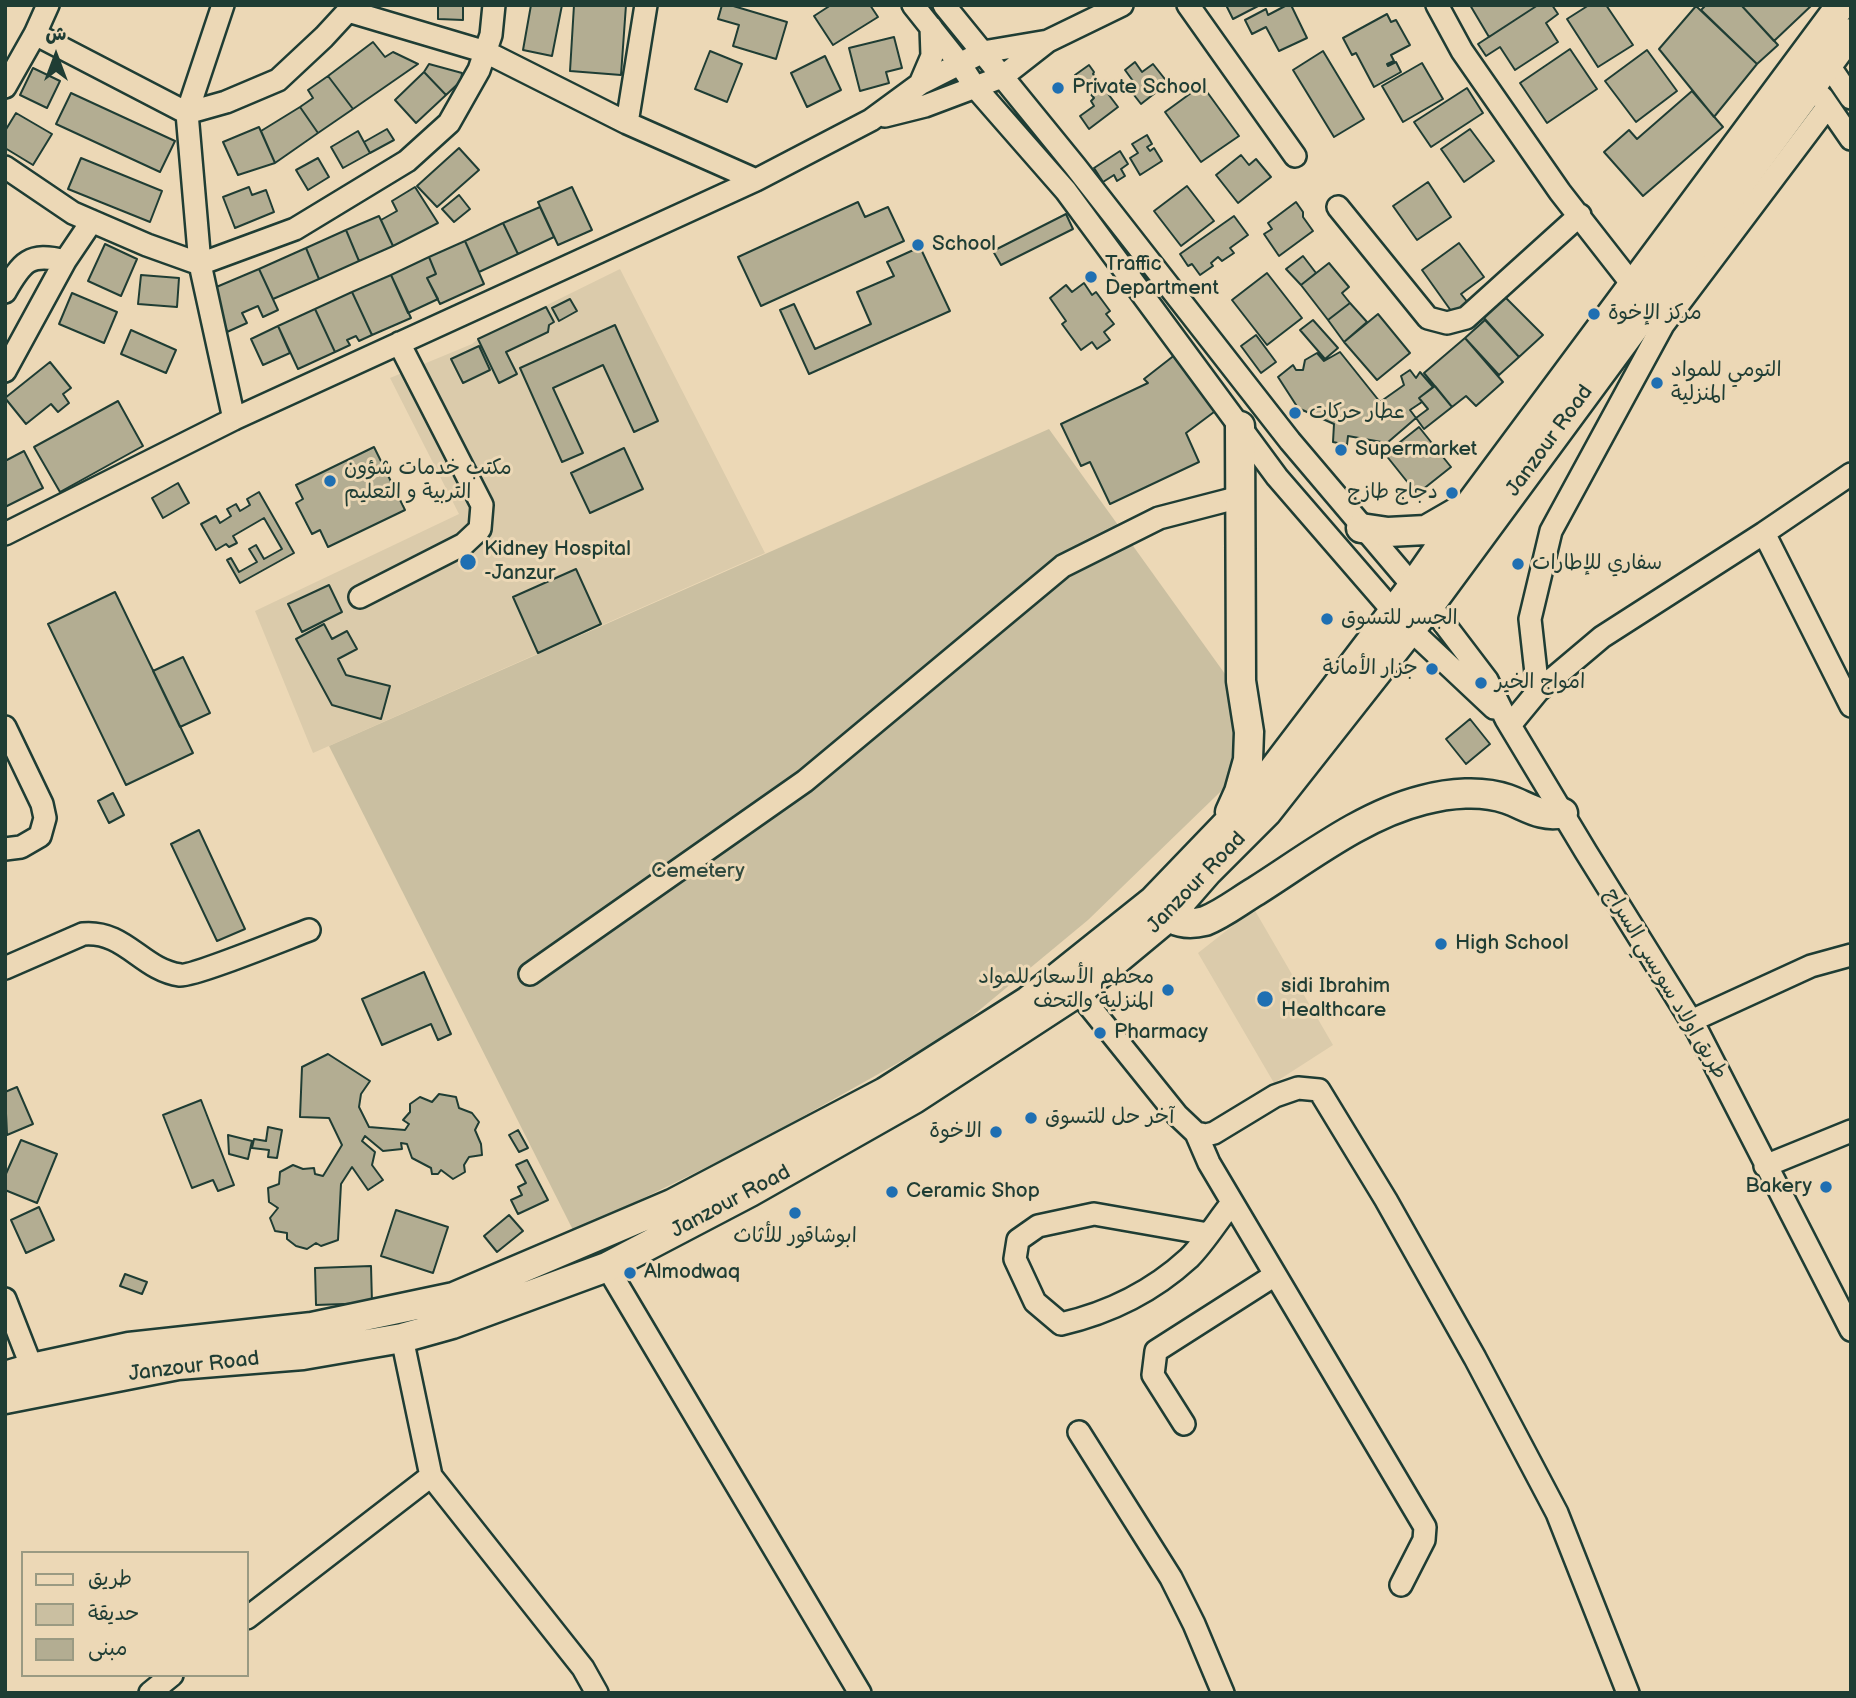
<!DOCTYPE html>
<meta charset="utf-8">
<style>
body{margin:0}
#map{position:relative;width:1856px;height:1698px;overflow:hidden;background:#ecd8b6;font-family:"Balsamiq Sans","Playpen Sans Arabic",sans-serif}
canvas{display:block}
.frame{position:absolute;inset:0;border:7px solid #1f3d34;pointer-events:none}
.legend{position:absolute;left:21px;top:1551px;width:228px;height:126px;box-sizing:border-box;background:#ecd8b6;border:2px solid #9a9a82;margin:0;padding:9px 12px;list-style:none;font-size:21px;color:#1f3d34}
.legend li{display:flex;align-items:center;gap:14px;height:35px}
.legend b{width:35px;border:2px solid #9a9a82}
.north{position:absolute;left:21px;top:21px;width:70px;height:70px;-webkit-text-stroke:5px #ecd8b6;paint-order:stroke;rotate:0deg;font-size:19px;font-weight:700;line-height:28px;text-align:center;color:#1f3d34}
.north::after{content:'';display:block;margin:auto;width:24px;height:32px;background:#1f3d34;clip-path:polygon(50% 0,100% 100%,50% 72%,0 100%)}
</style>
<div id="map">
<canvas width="1856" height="1698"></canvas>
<div class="frame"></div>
<ul class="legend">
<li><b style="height:9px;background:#ecd8b6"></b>طريق</li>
<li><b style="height:19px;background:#cabfa1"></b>حديقة</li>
<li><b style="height:19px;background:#b3ad92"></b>مبنى</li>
</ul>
<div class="north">ش</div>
</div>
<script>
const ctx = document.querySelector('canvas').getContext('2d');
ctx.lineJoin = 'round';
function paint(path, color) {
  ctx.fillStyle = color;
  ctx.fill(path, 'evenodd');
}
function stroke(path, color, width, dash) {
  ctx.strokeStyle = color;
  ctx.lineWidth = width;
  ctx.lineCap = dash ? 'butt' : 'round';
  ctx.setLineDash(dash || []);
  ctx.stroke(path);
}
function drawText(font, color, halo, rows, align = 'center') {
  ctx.font = font + ' "Balsamiq Sans","Playpen Sans Arabic",sans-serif';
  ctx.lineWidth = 6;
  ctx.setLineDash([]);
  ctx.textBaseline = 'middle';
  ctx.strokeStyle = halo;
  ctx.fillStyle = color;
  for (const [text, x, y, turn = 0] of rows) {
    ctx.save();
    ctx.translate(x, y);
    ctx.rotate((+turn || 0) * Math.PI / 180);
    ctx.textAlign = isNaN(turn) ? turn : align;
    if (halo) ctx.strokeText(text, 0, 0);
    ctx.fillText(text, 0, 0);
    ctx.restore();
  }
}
const built = new Path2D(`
 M620,269l145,284 -452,200 -58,-142 204,-97 -69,-136 82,-34 6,-5z
 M1254,909l79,136 -59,38 -76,-130z`);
const green = new Path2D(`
 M1049,429l217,302 -20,36 -158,153 -135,112 -199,112 -180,88 -245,-486z`);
const building = new Path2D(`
 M438,5h25v15l-25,-1z
 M531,5h31l-10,51 -29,-6z
 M574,5h52l-5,70 -51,-4z
 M722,5h8l57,17 -11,37 -43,-13 6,-21 -21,-6z
 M831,5h39l8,12 -45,28 -19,-29z
 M1226,5h34l-27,14z
 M1287,5h4l16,33 -28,13 -13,-24 -14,7 -7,-14 21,-11 2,6z
 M1470,5h68l-49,32z
 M1538,5h14l6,9 -12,9 12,19 -43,28 -15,-23 -14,9 -8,-12z
 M1589,5h17l27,40 -35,22 -31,-48z
 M1706,5h35l37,40 -21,19 -56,-54z
 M1741,5h71l-38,36z
 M1696,6l61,58 -43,53 -55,-68z
 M1387,14l4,8 5,-2 14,25 -19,10 3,6 -7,3 1,2 8,-4 5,10 -27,15 -18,-34 -4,2 -9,-17z
 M894,37l8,31 -16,4 3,11 -29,8 -11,-43z
 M373,42l12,15 8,-5 25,12 -65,45 -25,-33z
 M1570,49l27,40 -50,34 -27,-40z
 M1647,50l30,41 -41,31 -31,-41z
 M710,51l32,13 -15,38 -32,-13z
 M1323,51l41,68 -30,18 -41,-67z
 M825,56l16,34 -34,17 -16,-34z
 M1135,62l7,10 11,-8 15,19 -27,21 -14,-18 6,-5 -8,-11z
 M1422,63l21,36 -40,23 -21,-36z
 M429,64l33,9 -1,8 -15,14 -22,-23z
 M1089,65l5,7 -1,2 25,33 -29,22 -9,-13 14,-10 -3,-5 3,-3 -19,-23z
 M33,68l27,13 -13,27 -27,-13z
 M424,72l22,23 -30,28 -21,-23z
 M328,76l25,33 -35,24 -18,-26 13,-9 -5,-8z
 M1202,85l37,51 -38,26 -36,-50z
 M1467,88l16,25 -52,34 -17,-25z
 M1692,91l31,36 -80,69 -39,-44 25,-22 8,9z
 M71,93l104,48 -15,31 -104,-48z
 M300,107l18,26 -43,30 -14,-32z
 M16,113l36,21 -19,31 -28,-17v-17z
 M259,127l16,36 -37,12 -15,-33z
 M387,129l7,11 -24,13 -6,-11z
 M1470,129l24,32 -30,21 -23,-33z
 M358,131l12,22 -27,15 -12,-21z
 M1147,135l5,9 -5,3 3,4 4,-3 8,13 -22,14 -10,-17 8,-5 -6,-9z
 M459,148l20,22 -42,37 -20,-21z
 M1120,151l8,13 -7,5 4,7 -8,5 -3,-6 -11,7 -9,-14z
 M1241,155l8,10 7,-6 15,18 -33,26 -22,-28z
 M81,158l81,33 -12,31 -82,-33z
 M318,158l11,19 -21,13 -12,-20z
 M1428,182l23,35 -34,23 -24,-34z
 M1187,186l27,35 -33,25 -27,-35z
 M249,187l3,8 14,-5 8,22 -39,16 -12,-31z
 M415,187l23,36 -45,23 -12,-26 16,-9 -5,-10z
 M572,187l20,43 -34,15 -20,-43z
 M459,195l11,14 -16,13 -12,-13z
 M858,202l7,15 23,-10 16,34 -143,65 -23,-49z
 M1296,202l7,10v5l10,14 -34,25 -15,-22 8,-5 -4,-6z
 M540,207l14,30 -36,17 -15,-31z
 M1066,214l7,15 -72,36 -8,-14z
 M379,216l14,30 -34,15 -13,-31z
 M1234,216l14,19 -18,13 4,5 -12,8 -4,-4 -7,6 2,3 -13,9 -8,-11 -4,2 -8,-12z
 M503,223l15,31 -39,18 -14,-31z
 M346,230l13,31 -40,18 -13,-31z
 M465,241l19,43 -44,20 -13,-26 9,-4 -7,-17z
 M1459,243l25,34 -23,17 8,10 -15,11 -32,-45z
 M105,244l32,15 -16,37 -33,-15z
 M920,247l30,64 -141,63 -29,-64 14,-6 21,45 56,-25 -14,-32 37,-16 -7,-14z
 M306,248l13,31 -46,20 -14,-30z
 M1303,256l13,17 -15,12 -15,-16z
 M429,257l7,17 -9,4 11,21 -30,14 -17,-38z
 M1329,263l20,24 -7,6 8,10 -22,17 -27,-35z
 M259,269l19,41 -15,7 -5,-11 -16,7 5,10 -20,9 -13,-44z
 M1267,273l35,45 -35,27 -35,-45z
 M141,275l38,3 -2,29 -39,-3z
 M391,275l20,43 -39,17 -20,-43z
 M1084,283l8,12 4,-3 14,19 -4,3 8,10 -10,8 6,8 -13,9 -5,-7 -11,8 -19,-26 4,-3 -16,-23 16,-13 6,7z
 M352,292l20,43 -13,6 -3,-5 -9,4 3,5 -15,7 -20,-43z
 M72,293l45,19 -13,31 -45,-19z
 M1505,297l38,38 -24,22 -35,-39z
 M570,299l7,12 -18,10 -7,-13z
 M1350,303l17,19 -23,20 -16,-22z
 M546,307l8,15 -5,3 -1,7 -42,20 11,22 -18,9 -21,-44z
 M315,309l20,43 -37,17 -20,-43z
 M1378,314l32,39 -33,27 -33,-38z
 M1313,320l25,28 -13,11 -25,-29z
 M1485,320l34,37 -20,18 -34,-37z
 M615,325l43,96 -24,11 -31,-67 -50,23 30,65 -21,9 -42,-94z
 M278,326l12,27 -27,12 -12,-26z
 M131,330l45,20 -10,23 -45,-19z
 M1256,335l20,27 -15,11 -20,-27z
 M1465,338l38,44 -27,24 -10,-10 -14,11 -28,-34z
 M479,346l11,24 -27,13 -12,-24z
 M1340,352l40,50 24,-17 -3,-9 9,-6 6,8 4,-6 13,15 -14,11 3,4 -12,8 6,8 -29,25 -39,-7 -1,9 -14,-3 1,-18 -36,-16 -20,-31 15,-12 3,5h7l2,-10 12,-7 7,8z
 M1176,354l42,55 -32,24 13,29 -89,42 -20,-42 -9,4 -20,-42 87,-41 -4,-4z
 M50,362l21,26 -8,6 6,9 -11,9 -7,-8 -25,20 -21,-26z
 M1435,386l17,21 -28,22 -8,-11 12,-9 -9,-11z
 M118,401l25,45 -83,46 -26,-45z
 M1419,427l32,40 -34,27 -32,-40z
 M374,447l31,63 -77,37 -8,-17 -8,4 -16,-31 7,-4 -7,-14z
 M624,448l19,41 -53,24 -19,-40z
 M24,451l19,37 -38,19v-46z
 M178,483l11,20 -26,15 -11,-20z
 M259,492l35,61 -54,30 -13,-23 4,-2 8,14 18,-10 -8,-13 7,-4 8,14 18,-10 -18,-31 -31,18 4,7 -8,4 -3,-3 -10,6 -15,-26 15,-8 4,7 11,-7 -4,-7 9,-5 4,7 10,-6 -3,-6z
 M576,569l25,55 -63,29 -25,-56z
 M329,585l13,27 -40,20 -14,-28z
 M115,592l78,161 -67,32 -78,-161z
 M324,624l8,15 15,-8 10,18 -19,10 8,16 44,11 -9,33 -49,-14 -36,-66z
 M183,657l27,56 -30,14 -27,-56z
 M1470,719l20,25 -24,20 -20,-25z
 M113,793l11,22 -15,8 -11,-22z
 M199,830l46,99 -28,12 -46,-97z
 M424,972l27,62 -13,6 -7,-16 -49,21 -20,-46z
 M328,1054l42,27 -9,13 -2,13 10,20 36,3 4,-6 -6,-4 7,-8v-8l10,-7 12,5 7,-8 17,3 3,11 13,5 7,9 -4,8 6,14 1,11 -13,2 -5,8 1,7 -12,7 -12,-9 -3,4h-6l-1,-6 -19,-10 -5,-14 -6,-1 1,6 -19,2 -18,-15 -3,5 13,11 -3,13 11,15 -15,10 -16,-23 -11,17 -3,56 -17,6 -5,-3 -9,6 -11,-3 -9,-7v-6l-12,-2 -5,-13 8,-10 -9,-6 -1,-14 11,-4 1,-12 13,-7 10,4 11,-1 1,6 8,2 19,-31 -13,-27 -29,-1 2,-50z
 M17,1087l16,37 -26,11 -2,-43z
 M201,1100l33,85 -16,6 -5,-11 -21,8 -29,-73z
 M268,1127l14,3 -5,28 -9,-1 1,-7 -17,-2 2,-9 12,2z
 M518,1130l10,18 -9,4 -10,-17z
 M228,1135l24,6 -4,18 -19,-5z
 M21,1140l36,14 -20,49 -32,-13v-14z
 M527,1160l21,40 -30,14 -7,-14 11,-5 -4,-8 8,-4 -10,-18z
 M39,1207l15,33 -28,13 -15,-33z
 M396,1210l52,17 -15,46 -52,-17z
 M509,1215l14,16 -26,21 -13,-16z
 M371,1266l1,37 -56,2 -1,-37z
 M125,1274l22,8 -5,12 -22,-8z`);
const minor = new Path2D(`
 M223,5l-36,108 13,151 34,155
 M913,5l47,59 15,23 91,104 211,286 116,134
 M944,5l131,161 215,275 123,145
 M1188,5l107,151
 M1437,5l25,46 98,141 82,105
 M348,11l138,41 141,71 129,57
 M35,34l152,79 39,-11 52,-22 46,-43 24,-26v-6
 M1828,64l23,34
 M920,84l12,-28 -1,-29
 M5,87l30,-53 13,-29
 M1822,97l29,42
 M885,116l40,-10 77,-29 46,-36 74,-36
 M627,123l19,-118
 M5,167l68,46 74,32 53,19 95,-35 112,-68 42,-38 30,-53 12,-35 3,-30
 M1338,207l90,111 19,5 19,-5 114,-103
 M5,292c17,-30 24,-40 60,-31
 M5,371l60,-110 27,-40
 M1764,533l87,173
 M5,534l229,-115 522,-239 115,-60 49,-36 63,-32 65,-11
 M360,597l104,-53 16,-15 2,-24 -83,-162
 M1430,605l57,75 19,39 80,133 112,180 153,298
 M1411,630l83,78
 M1538,691l-8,-72 21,-88 112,-206 165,-219
 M1510,725l28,-34 64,-54 162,-104 87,-59
 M5,727l37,77 3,14 -5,18 -19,11 -16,2
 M5,968l78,-34c42,-4 59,36 97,41 12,2 110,-38 129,-45
 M530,974l275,-193 258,-215 96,-48 81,-21
 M1078,992l99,123 19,18 10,2 8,-2 61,-37 23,-8 21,2 67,110 89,158 82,155 71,180
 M1691,1021l120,-55 40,-11
 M1196,1133l13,30 216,364 -1,13 -23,45
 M1765,1166l86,-35
 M1208,1234l-114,-20 -56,12 -20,14 -3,19 20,43 26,22c48,-11 91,-32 128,-66 16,-16 29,-38 43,-55
 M607,1267l253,426
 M5,1299l27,69
 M402,1338l29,138 152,192 14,25
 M1184,1424l-31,-49 3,-24 119,-76
 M1079,1432l92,146 23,46 29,69
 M247,1618l184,-142
 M150,1693l22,-18`);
const major = new Path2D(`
 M1361,528l27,4 38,-2 33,-19
 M1230,812l9,-20 9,-32 1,-28 -8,-51 -1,-255
 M1157,906c13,16 28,20 48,15 18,-7 34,-20 51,-30 52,-33 107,-76 167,-91 26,-7 59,-10 84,-1 20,7 34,19 56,14
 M5,1376l27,-8 97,-21 183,-20 142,-30 218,-93 213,-112 143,-91 125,-100 98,-102 162,-213 55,-79 373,-502
 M5,1399l173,-34 125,-10 99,-17 50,-14 155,-57 143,-75 164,-93 164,-107 89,-74 41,-47 59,-59 163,-207 421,-572`);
const markers = [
 [1058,88,7,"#1f6fb2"],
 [918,245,7,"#1f6fb2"],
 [1091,277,7,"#1f6fb2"],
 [1594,314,7,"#1f6fb2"],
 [1657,383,7,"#1f6fb2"],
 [1295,413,7,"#1f6fb2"],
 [1341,450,7,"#1f6fb2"],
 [330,481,7,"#1f6fb2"],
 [1452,493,7,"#1f6fb2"],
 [468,562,9,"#1f6fb2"],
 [1518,564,7,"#1f6fb2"],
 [1327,619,7,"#1f6fb2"],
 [1432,669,7,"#1f6fb2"],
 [1481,683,7,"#1f6fb2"],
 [1441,944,7,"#1f6fb2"],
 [1168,990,7,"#1f6fb2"],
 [1265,999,9,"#1f6fb2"],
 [1100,1033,7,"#1f6fb2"],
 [1031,1118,7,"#1f6fb2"],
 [996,1132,7,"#1f6fb2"],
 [1826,1187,7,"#1f6fb2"],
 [892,1192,7,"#1f6fb2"],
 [795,1213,7,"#1f6fb2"],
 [630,1273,7,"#1f6fb2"]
];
const poiNames = [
 ["Private School",1072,88],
 ["School",932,245],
 ["Traffic",1105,265],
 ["Department",1105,289],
 ["مركز الإخوة",1608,314],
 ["التومي للمواد",1671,371],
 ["المنزلية",1671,395],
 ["عطار حركات",1309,413],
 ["Supermarket",1355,450],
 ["مكتب خدمات شؤون",344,469],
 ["التربية و التعليم",344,493],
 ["دجاج طازج",1438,493,"right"],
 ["Kidney Hospital",484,550],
 ["-Janzur",484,574],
 ["سفاري للإطارات",1532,564],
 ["الجسر للتسوق",1341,619],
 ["جزار الأمانة",1418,669,"right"],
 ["امواج الخير",1495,683],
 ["High School",1455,944],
 ["محطم الأسعار للمواد",1154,978,"right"],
 ["المنزلية والتحف",1154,1002,"right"],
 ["sidi Ibrahim",1281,987],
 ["Healthcare",1281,1011],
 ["Pharmacy",1114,1033],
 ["آخر حل للتسوق",1045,1118],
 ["الاخوة",982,1132,"right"],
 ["Bakery",1812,1187,"right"],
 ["Ceramic Shop",906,1192],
 ["ابوشاقور للأثاث",795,1237,"center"],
 ["Almodwaq",644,1273]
];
const streetNames = [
 ["Janzour Road",1550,441,-54],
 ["Janzour Road",1197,883,-46],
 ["طريق اولاد سويسي السراج",1665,984,59],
 ["Janzour Road",731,1202,-28],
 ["Janzour Road",194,1367,-7]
];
const parkNames = [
 ["Cemetery",698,872]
];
paint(built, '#dbcbab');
paint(green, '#cabfa1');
paint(building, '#b3ad92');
stroke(building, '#1f3d34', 2);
stroke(minor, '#1f3d34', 26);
stroke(major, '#1f3d34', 33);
stroke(minor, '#ecd8b6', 21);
stroke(major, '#ecd8b6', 28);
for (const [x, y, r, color] of markers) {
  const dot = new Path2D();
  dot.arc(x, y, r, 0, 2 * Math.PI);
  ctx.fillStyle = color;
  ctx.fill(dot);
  stroke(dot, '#ecd8b6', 2.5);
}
drawText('21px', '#1f3d34', '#ecd8b6', poiNames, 'left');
drawText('21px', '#1f3d34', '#ecd8b6', streetNames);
drawText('21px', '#304a3f', '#ecd8b6', parkNames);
</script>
